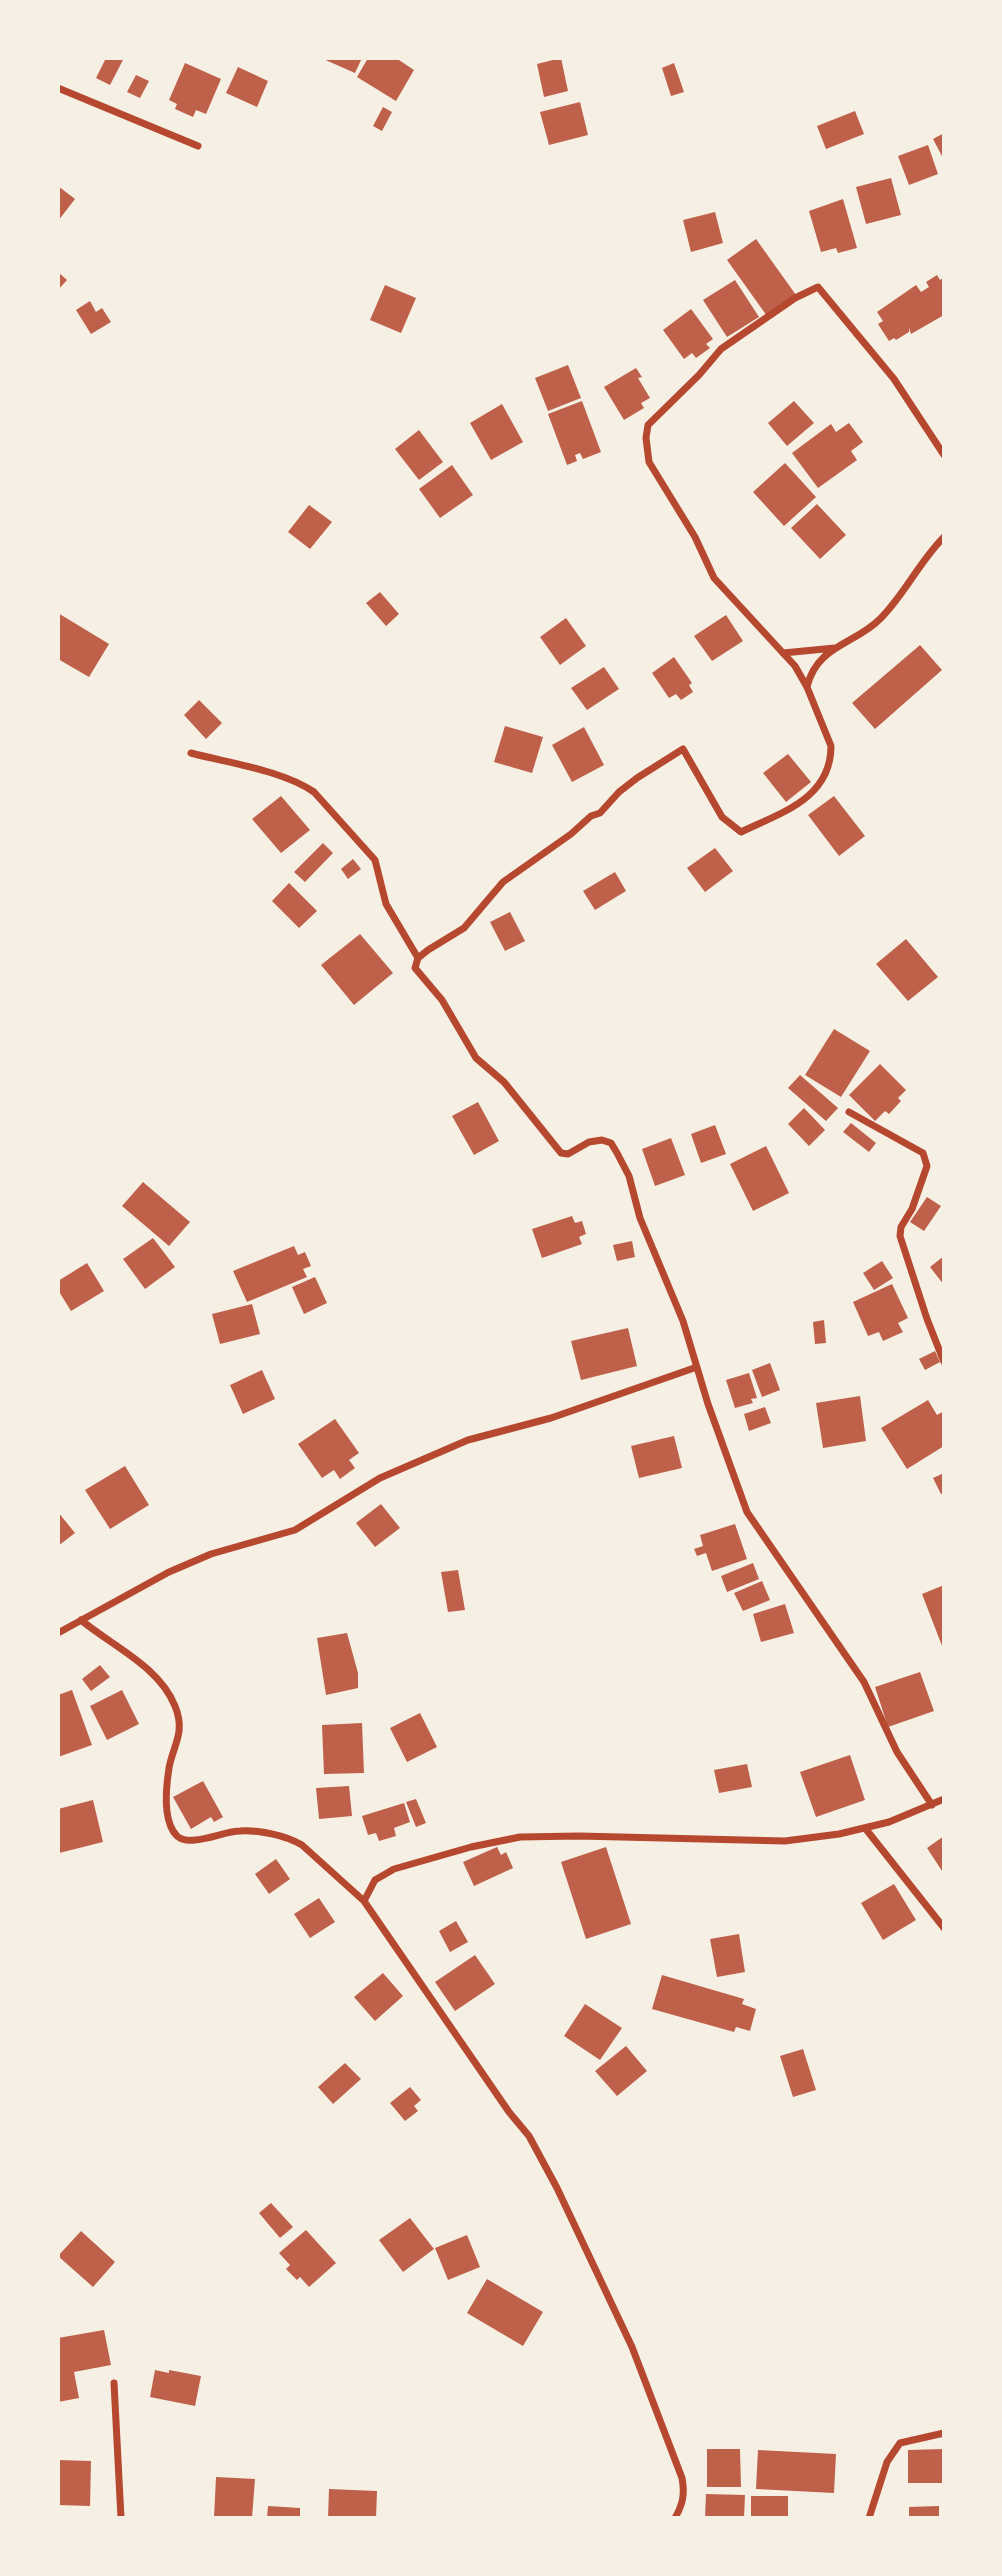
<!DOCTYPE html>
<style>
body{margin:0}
#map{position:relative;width:1002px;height:2576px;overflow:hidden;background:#f6efe4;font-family:"Source Sans 3",sans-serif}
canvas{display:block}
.frame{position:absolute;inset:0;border:60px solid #f6efe4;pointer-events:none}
</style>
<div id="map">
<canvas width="1002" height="2576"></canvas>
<div class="frame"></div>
</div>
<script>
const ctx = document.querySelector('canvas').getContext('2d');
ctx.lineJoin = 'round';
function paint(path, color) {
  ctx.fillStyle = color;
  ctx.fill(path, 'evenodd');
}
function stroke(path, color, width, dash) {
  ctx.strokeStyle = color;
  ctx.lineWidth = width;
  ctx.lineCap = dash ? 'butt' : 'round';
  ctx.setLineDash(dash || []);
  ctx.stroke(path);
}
const building = new Path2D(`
 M106,58h18l-14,27 -14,-7z
 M321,58h41l-7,15z
 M368,58h28l18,12 -18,31 -39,-24z
 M561,58l7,33 -24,6 -7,-33z
 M185,63l36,16 -15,35 -10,-4 -3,7 -18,-8 2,-5 -8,-4z
 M674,63l10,29 -13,4 -9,-28z
 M238,67l30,14 -11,26 -31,-14z
 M136,75l13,6 -9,17 -13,-6z
 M580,102l8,33 -39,10 -9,-33z
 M383,107l9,5 -10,19 -9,-5z
 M855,111l9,23 -38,15 -9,-23z
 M944,133v27l-11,-21z
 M928,145l10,29 -29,11 -11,-29z
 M891,178l10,37 -35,9 -10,-37z
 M58,186l17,13 -17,22z
 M843,199l14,49 -19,5 -2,-5 -15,4 -12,-41z
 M715,212l8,31 -32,9 -8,-32z
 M756,239l40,56 -29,21 -40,-56z
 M58,272l9,8 -9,10z
 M937,275l3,5 4,-3v38l-33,19 -2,-6v4l-13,8 -2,-2 -5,3 -11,-17 5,-3 -6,-9 39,-27 5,7 8,-5 -3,-5z
 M735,280l24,37 -32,20 -24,-37z
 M385,285l31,13 -15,35 -31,-13z
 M90,301l6,11 6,-4 9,14 -20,12 -15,-24z
 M691,309l22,30 -7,5 4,4 -14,10 -4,-5 -8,6 -21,-29z
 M568,365l13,33 -33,13 -13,-33z
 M636,368l6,9 -4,1 12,20 -9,5 3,5 -20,12 -20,-33z
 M582,401l19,51 -18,7 -3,-6 -5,2 2,6 -10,4 -19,-51z
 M794,401l20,22 -27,23 -19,-23z
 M502,404l21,38 -32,18 -21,-37z
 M849,423l14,19 -12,9 6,9 -39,28 -26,-35 39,-29 5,8z
 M419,430l24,32 -24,18 -24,-31z
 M785,463l31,34 -32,29 -31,-34z
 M452,465l21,30 -33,23 -21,-29z
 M817,504l29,31 -26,24 -29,-31z
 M309,505l23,17 -22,27 -22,-17z
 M380,592l19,22 -13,12 -20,-23z
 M58,613l51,31 -20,33 -31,-18z
 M726,615l17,26 -31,20 -18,-25z
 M566,618l20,28 -26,19 -20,-28z
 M920,645l22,25 -67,59 -23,-26z
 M674,657l18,26 -3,2 4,7 -12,8 -5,-6 -7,4 -17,-25z
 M604,667l15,22 -32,21 -16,-22z
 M199,700l23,23 -16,16 -22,-24z
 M505,726l38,11 -11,36 -38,-11z
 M584,727l20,38 -32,17 -20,-37z
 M788,754l23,28 -25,20 -23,-29z
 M281,796l29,34 -29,23 -29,-34z
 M834,796l31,40 -26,20 -31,-41z
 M323,843l10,10 -28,29 -11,-10z
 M715,848l18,23 -28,21 -18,-24z
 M353,859l8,10 -13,10 -7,-10z
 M615,872l11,19 -31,19 -12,-19z
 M289,883l28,28 -18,17 -27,-27z
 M510,912l15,29 -20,10 -15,-29z
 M360,934l33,39 -39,32 -33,-40z
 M906,939l32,38 -30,24 -32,-37z
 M834,1029l36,22 -29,46 -36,-22z
 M880,1064l26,26 -8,8 3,3 -12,13 -4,-3 -10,10 -26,-26z
 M800,1075l38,33 -12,13 -38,-33z
 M478,1102l21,39 -25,14 -22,-39z
 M804,1108l21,22 -16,16 -21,-22z
 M851,1123l25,20 -7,9 -26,-20z
 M715,1125l11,29 -25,9 -10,-29z
 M671,1138l14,37 -30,11 -13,-37z
 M766,1146l23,47 -36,18 -23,-47z
 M143,1182l47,40 -21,24 -47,-40z
 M927,1197l14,9 -17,25 -14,-9z
 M572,1216l3,7 7,-2 4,13 -7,3 3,7 -40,14 -10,-29z
 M153,1238l22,29 -30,22 -22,-30z
 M632,1241l3,16 -18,4 -4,-16z
 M294,1246l4,9 7,-3 6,14 -8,3 4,8 -60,25 -14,-31z
 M944,1256v29l-14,-18z
 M882,1261l11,17 -19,12 -11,-17z
 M87,1263l17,28 -33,20 -13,-21v-9z
 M315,1277l12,26 -23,11 -12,-27z
 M892,1284l16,34 -10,5 5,9 -20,9 -4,-9 -11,4 -15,-34z
 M252,1304l8,30 -40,10 -8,-30z
 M824,1320l2,23 -11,1 -2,-22z
 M628,1328l9,38 -56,14 -10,-39z
 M935,1351l5,11 -15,8 -6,-11z
 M770,1363l10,27 -18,7 -10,-27z
 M262,1370l13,29 -32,15 -13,-29z
 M749,1373l8,25 -6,1 2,4 -18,5 -9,-28z
 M860,1396l6,45 -43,7 -7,-45z
 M928,1400l9,15 7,-4v35l-37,23 -26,-41z
 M765,1407l6,16 -22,8 -5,-17z
 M335,1419l24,34 -10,7 6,8 -15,11 -6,-9 -12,8 -24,-34z
 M674,1436l8,32 -43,10 -8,-32z
 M125,1466l24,39 -39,24 -25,-39z
 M944,1473v20l-3,1 -8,-16z
 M381,1504l19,24 -25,19 -19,-24z
 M58,1512l17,21 -17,13z
 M735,1524l12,35 -35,12 -6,-18 -9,3 -3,-7 9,-3 -3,-11z
 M753,1563l6,16 -32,13 -6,-16z
 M458,1570l7,40 -17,2 -7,-40z
 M762,1581l8,19 -27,11 -9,-18z
 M944,1585v66l-22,-57z
 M785,1604l9,29 -33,9 -8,-28z
 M347,1633l11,40v15l-32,7 -9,-57z
 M100,1665l10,12 -19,14 -9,-12z
 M920,1672l14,39 -46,16 -13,-40z
 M72,1690l20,55 -34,12v-62z
 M122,1690l17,34 -32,16 -17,-34z
 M420,1713l17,34 -30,15 -17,-34z
 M362,1723l2,50 -40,1 -2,-49z
 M850,1755l15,45 -49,17 -16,-45z
 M747,1764l5,23 -33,6 -5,-23z
 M203,1781l20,36 -9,5 -3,-5 -20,12 -18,-32z
 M349,1786l3,30 -33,3 -3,-31z
 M416,1799l10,24 -10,4 -10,-25z
 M93,1800l10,42 -44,11 -1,-44z
 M404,1803l6,19 -16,6 2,8 -17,5 -3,-8 -8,2 -6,-19z
 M944,1836v38l-17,-26z
 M497,1847l4,8 5,-3 7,16 -39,18 -11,-24z
 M606,1847l25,77 -45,15 -25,-77z
 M276,1859l14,20 -21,15 -14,-20z
 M894,1884l22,36 -33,20 -22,-37z
 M319,1898l16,24 -25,16 -16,-24z
 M456,1921l12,21 -18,10 -11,-21z
 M739,1934l6,38 -28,5 -7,-38z
 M475,1955l20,29 -40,27 -20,-29z
 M383,1973l20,23 -28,25 -21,-24z
 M662,1975l82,24 -2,5 14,5 -6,22 -14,-4 -2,5 -82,-23z
 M585,2004l37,24 -22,32 -36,-24z
 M626,2046l21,25 -30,25 -22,-25z
 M803,2049l13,41 -23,7 -13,-41z
 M345,2063l16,16 -28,25 -15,-17z
 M410,2087l11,13 -7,6 4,5 -13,10 -15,-18z
 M271,2203l22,24 -13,11 -21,-25z
 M410,2218l24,31 -31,23 -24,-32z
 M306,2230l30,33 -27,24 -9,-10 -3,3 -11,-11 4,-4 -11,-12z
 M81,2231l34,31 -22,25 -35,-31z
 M467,2235l13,32 -32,13 -13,-32z
 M487,2279l56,33 -20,34 -56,-33z
 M104,2330l7,35 -37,7 5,26 -21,4v-64z
 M155,2370l14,3v-3l32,6 -6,30 -45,-9z
 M707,2449h33l1,38h-34z
 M944,2449v34h-36v-33z
 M758,2450l78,4 -2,39 -78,-4z
 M58,2460l33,1 -1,45 -32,-1z
 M216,2477l39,2 -3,39h-38z
 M329,2489l48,2 -1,27h-48z
 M706,2494l39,1 -1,23h-39z
 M751,2496h37v22h-37z
 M268,2506l32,2v10h-33z
 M939,2506v12h-30v-11z`);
const minor = new Path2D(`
 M58,88l140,58
 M783,653l52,-5
 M807,687c10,-42 47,-42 73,-68 25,-25 39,-57 64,-82
 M191,753c37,10 91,17 123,39l61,68 11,44 32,54
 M849,1112l74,41 4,13 -15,43 -11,18 -1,9 27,83 17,43
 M81,1620c31,26 78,46 94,86 11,27 -2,39 -6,62 -3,19 -7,53 8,68 13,12 46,-5 63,-5 19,-1 45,4 62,14l62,56 145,211 20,24 28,52 75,159 50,131c3,16 1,26 -7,40
 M58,1633l111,-61 42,-18 84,-24 85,-52 88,-38 83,-22 146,-51
 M932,1805l-35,-53 -33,-70 -117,-170 -39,-108 -25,-83 -43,-103 -11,-42 -12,-23 -6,-10 -9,-3 -13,2 -21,12 -7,-1 -57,-71 -28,-24 -34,-58 -27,-32 3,-10 10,-8 36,-22 39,-46 68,-48 20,-18 9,-3 19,-21 18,-14 46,-29 39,68 19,15c39,-19 90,-33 90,-86l-24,-59 -12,-21 -81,-88 -19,-41 -46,-75 -3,-24 2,-13 51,-50 22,-26 74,-51 23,-11 76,92 50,76
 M865,1828l79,100
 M364,1901l11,-21 19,-11 77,-22 49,-10 59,-1 206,5 54,-7 50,-12 55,-23
 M114,2383l7,135
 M869,2518l18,-56 13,-19 44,-10`);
paint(building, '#bf614a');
stroke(minor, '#b5482f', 7);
</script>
